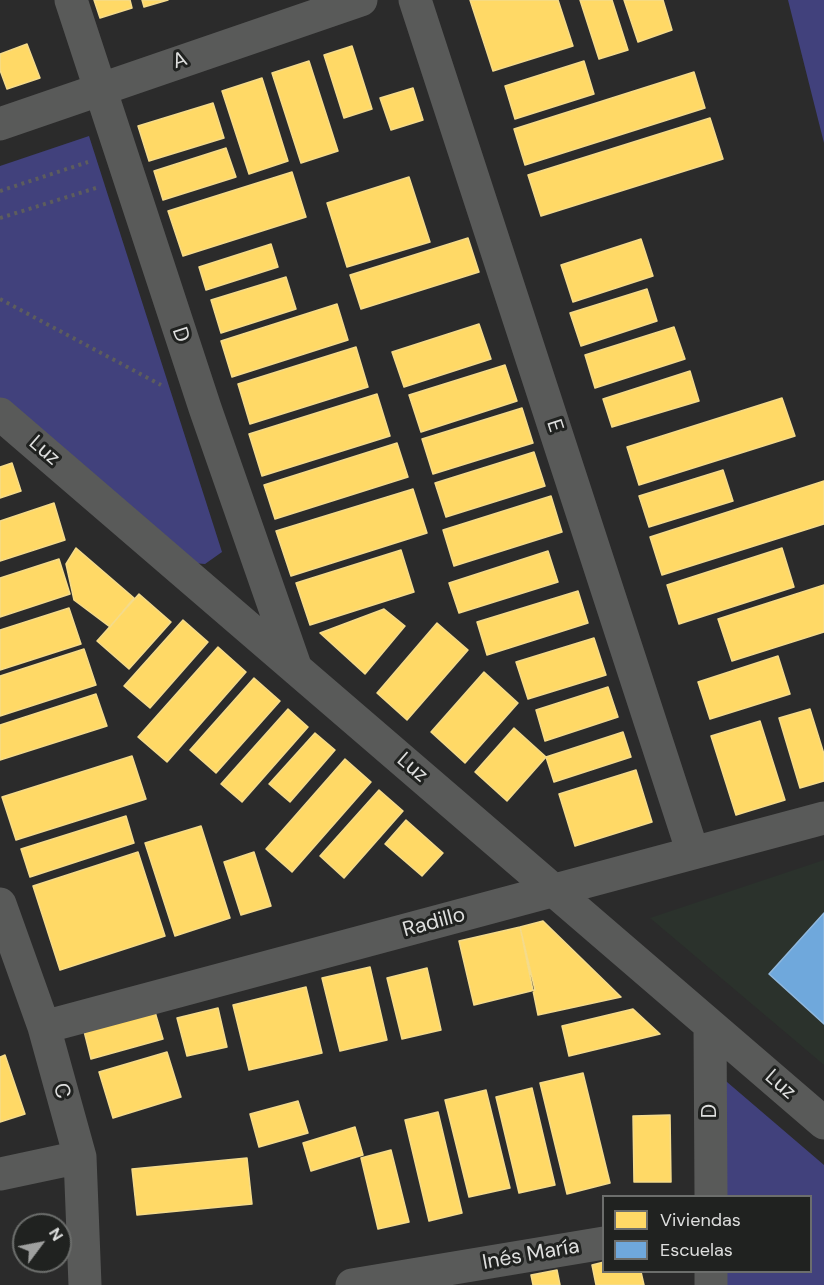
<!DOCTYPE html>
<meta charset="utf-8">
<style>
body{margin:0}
#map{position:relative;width:824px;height:1285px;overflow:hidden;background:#2b2b2b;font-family:"DM Sans",sans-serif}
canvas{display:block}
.legend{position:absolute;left:602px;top:1195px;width:210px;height:78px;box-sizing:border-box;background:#202220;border:2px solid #6c6e6c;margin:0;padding:8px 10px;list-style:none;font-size:18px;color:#dedfde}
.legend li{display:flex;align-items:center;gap:12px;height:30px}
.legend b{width:30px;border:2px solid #6c6e6c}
.north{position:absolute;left:12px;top:1213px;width:60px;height:60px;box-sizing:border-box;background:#202220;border:2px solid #6c6e6c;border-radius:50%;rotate:58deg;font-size:16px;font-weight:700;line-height:24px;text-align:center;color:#dedfde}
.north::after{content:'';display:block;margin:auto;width:21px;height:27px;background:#9fa09f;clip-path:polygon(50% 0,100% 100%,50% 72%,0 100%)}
</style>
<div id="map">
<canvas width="824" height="1285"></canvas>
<ul class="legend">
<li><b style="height:16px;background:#ffd966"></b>Viviendas</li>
<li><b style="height:16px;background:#6fa8dc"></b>Escuelas</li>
</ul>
<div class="north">N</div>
</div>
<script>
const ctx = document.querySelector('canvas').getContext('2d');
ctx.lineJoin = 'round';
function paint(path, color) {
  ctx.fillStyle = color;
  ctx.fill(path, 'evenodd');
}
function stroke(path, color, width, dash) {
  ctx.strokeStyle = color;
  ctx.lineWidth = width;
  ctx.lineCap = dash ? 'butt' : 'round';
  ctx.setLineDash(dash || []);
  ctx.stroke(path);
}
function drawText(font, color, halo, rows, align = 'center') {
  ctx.font = font + ' "DM Sans",sans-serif';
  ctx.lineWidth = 6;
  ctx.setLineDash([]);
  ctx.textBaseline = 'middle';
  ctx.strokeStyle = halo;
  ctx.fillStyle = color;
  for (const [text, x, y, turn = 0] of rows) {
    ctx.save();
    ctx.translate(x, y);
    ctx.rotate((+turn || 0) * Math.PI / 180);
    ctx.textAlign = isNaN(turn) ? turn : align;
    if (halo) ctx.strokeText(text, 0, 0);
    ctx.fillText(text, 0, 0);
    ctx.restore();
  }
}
const built = new Path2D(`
 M824,860v205l-174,-147z`);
const green = new Path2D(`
 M788,0h36v143z
 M89,136l133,416 -17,12 -25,-2 -180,-158v-238z
 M720,1076l104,89v120h-101v-13h87v-76h-88z`);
const homes = new Path2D(`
 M94,0h36l2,8 -32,10z
 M142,0h26l-24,7z
 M470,0h88l15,46 -80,25z
 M580,0h32l16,50 -29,9z
 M624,0h39l9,30 -34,12z
 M27,44l13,34 -33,11 -7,-19v-16z
 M352,46l20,63 -28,9 -20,-63z
 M309,61l29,90 -37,12 -29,-90z
 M584,61l10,33 -79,25 -10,-33z
 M694,72l11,36 -180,57 -11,-36z
 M262,78l26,83 -39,13 -27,-83z
 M413,88l10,32 -32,10 -11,-32z
 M213,103l11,35 -75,23 -11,-35z
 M710,118l13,41 -182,57 -13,-41z
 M226,148l10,29 -73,23 -9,-29z
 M292,172l14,45 -123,39 -15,-45z
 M409,177l21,65 -83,25 -20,-64z
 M468,238l11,34 -118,37 -11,-34z
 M641,239l12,37 -80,26 -12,-37z
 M271,244l7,23 -72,23 -7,-23z
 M286,277l10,32 -75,24 -10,-33z
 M647,289l10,32 -76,25 -11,-33z
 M337,304l11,36 -116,37 -11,-36z
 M479,324l12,35 -87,28 -12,-35z
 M674,327l11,32 -90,29 -10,-33z
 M356,347l12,40 -118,37 -12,-40z
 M505,365l12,36 -96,31 -12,-37z
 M690,371l9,30 -87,26 -9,-28z
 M377,394l13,42 -128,40 -13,-42z
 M782,398l13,38 -156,49 -12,-38z
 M522,408l11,35 -100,31 -11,-35z
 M397,443l11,34 -133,42 -11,-34z
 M534,452l11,34 -99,31 -11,-34z
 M12,463l9,28 -21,7v-31z
 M723,470l10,31 -84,26 -10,-31z
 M824,481v43l-162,51 -12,-38z
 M413,489l14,44 -136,43 -15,-45z
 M551,496l11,36 -108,34 -11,-36z
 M54,503l11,37 -65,21v-40z
 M76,548l58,50 -24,29 -36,-27 -8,-36z
 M782,548l12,39 -115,37 -12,-39z
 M401,550l13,42 -104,33 -14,-42z
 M548,551l10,31 -99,31 -10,-30z
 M59,559l11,35 -70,23v-39z
 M824,585v47l-92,29 -14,-42z
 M578,591l10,32 -101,32 -10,-33z
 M139,594l32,28 -42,47 -32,-28z
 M69,608l12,36 -81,26v-40z
 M384,609l21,17 -40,48 -45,-41z
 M183,620l25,22 -58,66 -26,-22z
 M437,623l31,27 -61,70 -30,-27z
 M594,638l12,37 -78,24 -12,-37z
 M218,647l28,25 -79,90 -29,-25z
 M84,649l12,36 -96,31v-40z
 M778,656l12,38 -80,25 -12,-37z
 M484,672l34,31 -53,60 -34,-31z
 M254,678l26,23 -64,72 -26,-23z
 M608,687l10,30 -73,24 -9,-31z
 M96,694l11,32 -107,34v-35z
 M288,709l20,18 -66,75 -21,-18z
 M810,709l14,45v27l-24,7 -21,-70z
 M760,721l25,79 -49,15 -25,-79z
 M514,728l32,29 -39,44 -32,-29z
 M623,732l8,25 -77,25 -8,-25z
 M315,733l20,17 -45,52 -21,-18z
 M132,756l14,43 -130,41 -14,-43z
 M345,759l26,23 -79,90 -26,-23z
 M636,770l16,52 -77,24 -16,-52z
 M379,790l24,21 -59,67 -24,-22z
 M126,816l8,27 -104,34 -9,-28z
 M406,820l37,33 -21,23 -37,-32z
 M201,826l29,92 -55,18 -30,-93z
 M138,852l27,84 -105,34 -27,-84z
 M254,852l17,54 -30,9 -17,-53z
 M543,921l78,76 -83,18 -18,-88z
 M520,927l15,63 -61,15 -15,-64z
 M370,967l17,73 -47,11 -18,-73z
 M427,968l14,62 -39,9 -15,-61z
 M306,987l16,66 -73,17 -16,-65z
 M218,1008l9,39 -40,9 -10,-38z
 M633,1009l27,25 -91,22 -7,-30z
 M155,1012l8,27 -72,20 -7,-28z
 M167,1052l14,45 -68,21 -14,-46z
 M5,1055l20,59 -25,8v-65z
 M583,1073l27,110 -43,11 -27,-111z
 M532,1088l23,97 -36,8 -23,-96z
 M486,1090l24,98 -41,9 -24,-97z
 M298,1101l10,32 -49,14 -9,-33z
 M438,1112l24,101 -33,8 -24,-101z
 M670,1115l1,67h-37l-1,-66z
 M355,1127l8,28 -52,16 -8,-28z
 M391,1150l18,72 -31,7 -17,-71z
 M247,1158l5,46 -115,11 -5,-46z
 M604,1262v10h37l3,13h-48l-4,-20z
 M557,1270l3,15h-27l-2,-10z`);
const schools = new Path2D(`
 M824,913v111l-55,-50z`);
const path = new Path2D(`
 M0,191l88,-29
 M0,218l96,-30
 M0,299l161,86`);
const minor = new Path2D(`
 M71,0l134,408 90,258
 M415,0l278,853
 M0,124l361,-124
 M0,414l824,709
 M0,904l44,123 36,130 5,128
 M710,1025l1,171
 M44,1027l780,-209
 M0,1174l80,-17
 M352,1285l252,-42
 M711,1285v-13`);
const streetNames = [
 ["A",180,61,-19],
 ["D",180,335,72],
 ["E",554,426,72],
 ["Luz",44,451,41],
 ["Luz",412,768,41],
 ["Radillo",434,923,-15],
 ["Luz",780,1085,41],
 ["C",61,1091,75],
 ["D",710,1111,-90],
 ["Inés María",531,1255,-10]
];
paint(built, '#2b322c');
paint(green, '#41417c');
paint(homes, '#ffd966');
stroke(homes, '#f5db8a', 1.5);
paint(schools, '#6fa8dc');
stroke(schools, '#90b8dd', 1.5);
stroke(path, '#5d5d5d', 4, [3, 4.5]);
stroke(minor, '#595a59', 33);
drawText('21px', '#dedfde', '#202220', streetNames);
</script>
